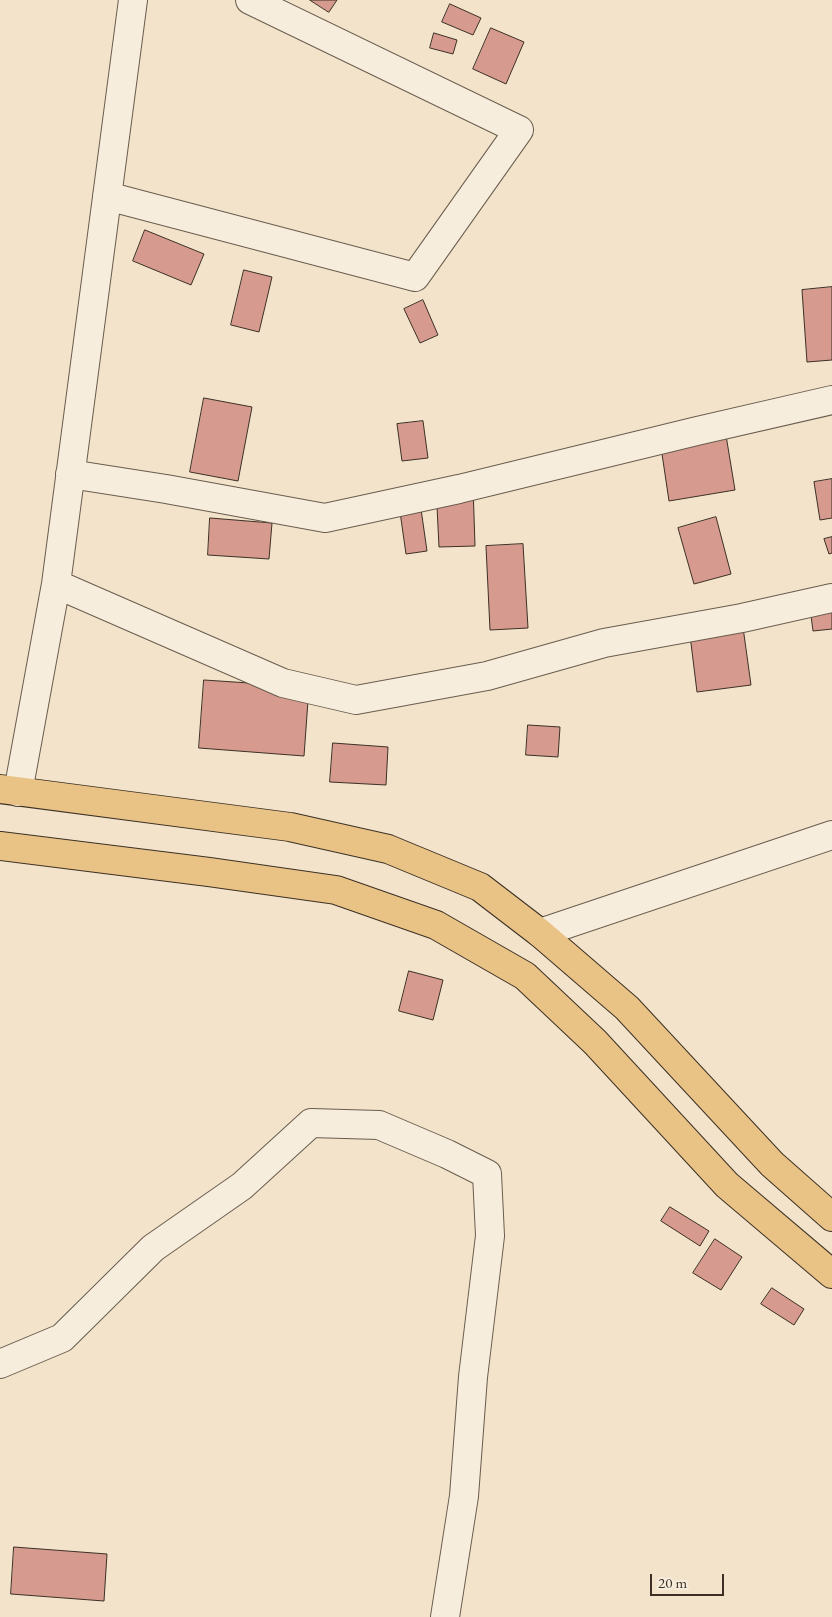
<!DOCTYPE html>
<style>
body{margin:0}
#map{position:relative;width:832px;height:1617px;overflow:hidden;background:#f2e3ca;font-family:"EB Garamond",serif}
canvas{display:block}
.scale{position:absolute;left:650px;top:1574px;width:74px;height:22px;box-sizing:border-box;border:2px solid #3c3025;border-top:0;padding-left:6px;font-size:15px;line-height:18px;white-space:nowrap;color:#3c3025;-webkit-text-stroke:4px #f7eddd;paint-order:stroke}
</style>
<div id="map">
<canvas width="832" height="1617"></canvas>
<div class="scale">20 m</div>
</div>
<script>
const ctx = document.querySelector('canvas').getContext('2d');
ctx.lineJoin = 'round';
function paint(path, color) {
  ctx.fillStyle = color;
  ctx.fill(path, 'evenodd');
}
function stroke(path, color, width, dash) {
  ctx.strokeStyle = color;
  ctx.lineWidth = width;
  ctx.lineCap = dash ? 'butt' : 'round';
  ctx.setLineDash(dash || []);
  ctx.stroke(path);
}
const building = new Path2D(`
 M310,0h27l-8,12z
 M450,4l31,14 -8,17 -31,-13z
 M491,28l33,14 -18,42 -33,-15z
 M434,33l23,7 -4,14 -23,-6z
 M145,230l59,24 -13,31 -58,-24z
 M244,270l28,7 -13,55 -28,-7z
 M832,287v73l-25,2 -5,-72z
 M423,300l15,35 -18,8 -16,-34z
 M204,398l48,9 -14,74 -48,-9z
 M723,417l12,73 -66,11 -11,-74z
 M423,421l5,37 -26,3 -5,-37z
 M832,479v39l-12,2 -6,-38z
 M473,485l2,61 -36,1 -3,-61z
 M419,495l8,56 -21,3 -8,-56z
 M716,517l15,57 -37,10 -16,-56z
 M210,518l62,5 -3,36 -61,-4z
 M832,537v16l-3,1 -5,-15z
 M523,544l5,84 -38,2 -4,-84z
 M832,597v32l-19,2 -4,-31z
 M742,620l9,65 -54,7 -8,-65z
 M204,680l105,7 -5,69 -105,-8z
 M528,725l32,2 -2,30 -32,-2z
 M333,743l55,4 -2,38 -56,-3z
 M409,971l34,9 -10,40 -34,-9z
 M670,1207l39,24 -9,15 -39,-25z
 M715,1239l27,18 -21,33 -28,-17z
 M772,1288l32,21 -10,16 -33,-21z
 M14,1547l93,7 -3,47 -93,-7z`);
const street = new Path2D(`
 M107,196l308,81 104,-147 -269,-130
 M70,474l96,15 159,29 134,-29 238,-58 135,-31
 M56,584l227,99 73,17 131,-24 117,-33 138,-25 90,-20
 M18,792l38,-208 77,-584
 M540,933l292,-98
 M0,1364l62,-26 91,-90 89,-62 69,-63 68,2 68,29 40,20 3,62 -17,141 -9,119 -19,121`);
const primary = new Path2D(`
 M0,789l290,38 98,22 92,38 60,46 87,75 145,156 60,53
 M0,846l209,26 127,18 100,35 89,51 70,66 132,143 105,89`);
paint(building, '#d69a8e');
stroke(building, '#3c3025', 1);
stroke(street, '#6a5d4e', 30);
stroke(primary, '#3c3025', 30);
stroke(street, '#f7eddd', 28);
stroke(primary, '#e9c285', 28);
</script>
